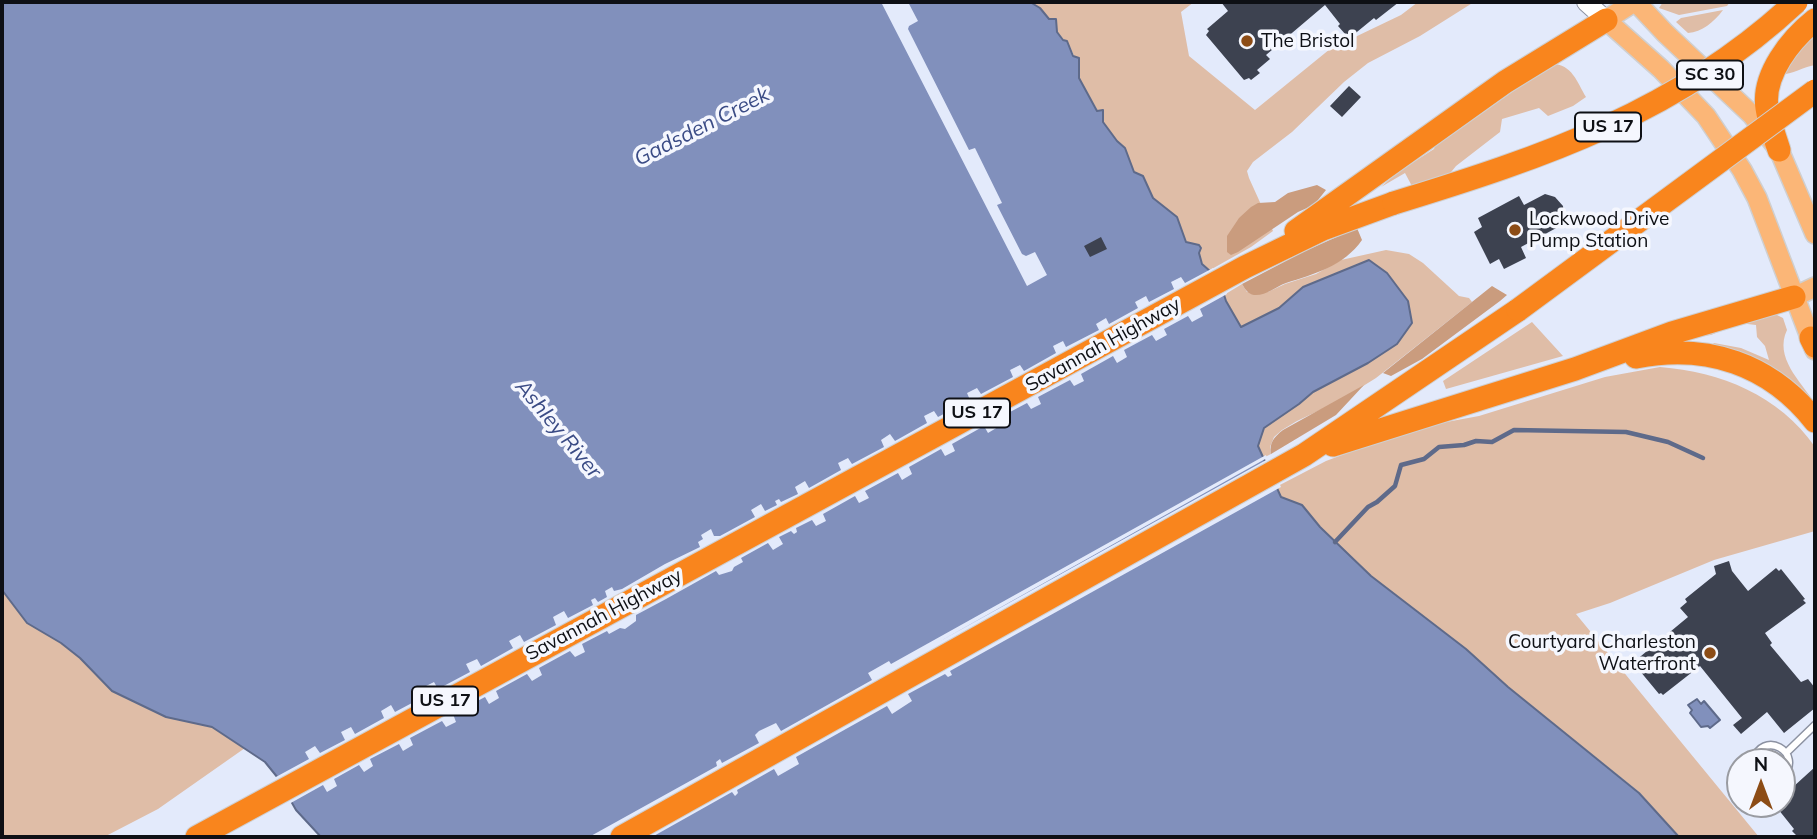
<!DOCTYPE html>
<style>
body{margin:0}
#map{position:relative;width:1817px;height:839px;overflow:hidden;background:#e3eafb;font-family:Mulish,sans-serif}
canvas{display:block}
.frame{position:absolute;inset:0;border:4px solid #0e1015;pointer-events:none}
.north{position:absolute;left:1726px;top:748px;width:70px;height:70px;box-sizing:border-box;background:#f5f7fe;border:2px solid #999ba1;border-radius:50%;rotate:0deg;font-size:19px;font-weight:700;line-height:28px;text-align:center;color:#0e1015}
.north::after{content:'';display:block;margin:auto;width:24px;height:32px;background:#8c4c16;clip-path:polygon(50% 0,100% 100%,50% 72%,0 100%)}
</style>
<div id="map">
<canvas width="1817" height="839"></canvas>
<div class="frame"></div>
<div class="north">N</div>
</div>
<script>
const ctx = document.querySelector('canvas').getContext('2d');
ctx.lineJoin = 'round';
function paint(path, color) {
  ctx.fillStyle = color;
  ctx.fill(path, 'evenodd');
}
function stroke(path, color, width, dash) {
  ctx.strokeStyle = color;
  ctx.lineWidth = width;
  ctx.lineCap = dash ? 'butt' : 'round';
  ctx.setLineDash(dash || []);
  ctx.stroke(path);
}
function drawText(font, color, halo, rows, align = 'center') {
  ctx.font = font + ' Mulish,sans-serif';
  ctx.lineWidth = 7;
  ctx.setLineDash([]);
  ctx.textBaseline = 'middle';
  ctx.strokeStyle = halo;
  ctx.fillStyle = color;
  for (const [text, x, y, turn = 0] of rows) {
    ctx.save();
    ctx.translate(x, y);
    ctx.rotate((+turn || 0) * Math.PI / 180);
    ctx.textAlign = isNaN(turn) ? turn : align;
    if (halo) ctx.strokeText(text, 0, 0);
    ctx.fillText(text, 0, 0);
    ctx.restore();
  }
}
const green = new Path2D(`
 M1030,2h164l-13,10 8,44 66,54 75,-61 71,-34 17,-13h56l-54,34 -52,27 -24,19 -52,50 -39,30 -6,9 2,7 24,53 -22,16 -41,23c-8,-6 -13,-11 -9,-23l-15,-5 -9,-25 -24,-19 -10,-21 -9,-5 -9,-23 -8,-8 -14,-19v-12l-5,1 -19,-33v-11l-9,-20 -13,-15 -1,-13 -7,1z
 M1663,2h67l-3,4 -48,9 -20,-7z
 M1723,10c-9,12 -21,22 -35,23l-12,-11 5,-4z
 M1815,29v36c-12,2 -22,9 -35,10z
 M1552,64c20,0 25,18 34,33l-13,9 -25,10 -9,-8 -37,11 -2,13 -44,34 -33,41 -18,-34 -24,14 17,-15 36,-23 1,-3z
 M1386,250l23,4 14,9 36,33 10,2 3,4 -96,76 -37,23 -42,20 -15,9 -8,7 -4,10 1,7 -8,4 -5,-12 6,-19 35,-23 14,-12 25,-15 70,-76 -21,-28 -18,-13 -66,27 -24,21 -38,19 -6,-7 -11,-25 18,-11 5,8h21l17,-8 31,-10 25,-14z
 M1771,307l2,6 10,5 4,12c-13,27 13,51 28,73v4c-28,-31 -64,-51 -105,-60l4,-4 27,5 28,12 -4,-14 -8,-9 -1,-12 -17,-2 -28,12 -10,1v-5z
 M1532,322l31,34 -117,33 -3,-8z
 M1660,367c61,5 119,28 155,80v84l-101,29 -104,43 -34,11 183,223h-80l-40,-45 -131,-105 -42,-38 -95,-73 -51,-49 -18,-22 -21,-8 -5,-10 50,-26 88,-33 65,-12 126,-39z
 M2,590l25,33 34,20 19,15 32,33 54,26 46,10 33,21 -87,61 -54,28h-102z`);
const forest = new Path2D(`
 M1317,185l9,5 -12,15 -16,7 -60,40 -7,3 -4,-3v-16l12,-18 12,-11 7,-4 17,-1 13,-9z
 M1357,228l5,12c-18,26 -48,34 -76,43 -11,4 -20,13 -32,12 -6,-1 -9,-6 -12,-11l63,-33z
 M1492,286l15,9 -7,6 -78,58 -31,17 -8,-3z
 M1364,385l-28,30 -65,39c-2,-11 3,-17 12,-24z`);
const water = new Path2D(`
 M2,2h1028l10,6 9,11h7l1,13 6,8 4,1 6,15 6,2v20l18,33 6,-1v12l14,19 8,7 9,24 9,4 10,22 24,19 9,25 13,3 2,3 -2,5 3,11 17,15 7,22 15,26 38,-19 24,-21 66,-27 18,13 21,28 4,22 -15,21 -29,19 -55,29 -14,12 -35,24 -6,18 23,51 21,8 18,22 51,49 95,73 42,38 131,106 40,44h-1358l-25,-27 -18,-32 -13,-16 -53,-35 -46,-10 -54,-26 -32,-33 -19,-15 -34,-20 -25,-33z
 M1697,699l4,5 3,-3 16,19 -10,8 -2,-2 -7,1 -11,-14 2,-3 -4,-5z`);
const pier = new Path2D(`
 M881,2h27l10,19 -9,5 -1,3 61,121 6,-2 27,55 -5,2 25,49 4,2 9,-4 12,23 -20,11z
 M1213,268l9,10 5,16 -27,15 3,7 -11,6 -4,-6 -24,13 3,6 -11,6 -4,-6 -28,15 3,7 -10,6 -4,-7 -32,18 3,7 -10,5 -4,-6 -32,17 3,7 -10,5 -4,-6 -32,17 3,7 -10,6 -4,-7 -32,18 3,7 -10,5 -4,-7 -32,18 3,7 -10,6 -4,-7 -33,18 4,7 -10,5 -4,-7 -32,18 3,7 -10,5 -4,-6 -16,8 1,4 -3,2 -3,-3 -12,6 4,7 -10,6 -5,-7 -27,15 2,4 -9,5 -2,4 -13,4 -3,-4 -50,28 -30,16v6l-11,8 -5,-1 -11,6 -2,-3 -25,13 3,8 -10,5 -5,-6 -31,17 3,7 -10,6 -5,-7 -31,17 3,7 -10,6 -4,-7 -32,17 3,8 -10,5 -4,-6 -32,17 3,7 -10,6 -4,-7 -29,15 3,7 -9,6 -5,-7 -25,14 3,7 -10,6 -4,-7 -34,19 -15,-26 35,-19 -4,-7 10,-6 5,7 25,-13 -4,-8 10,-5 4,7 29,-16 -3,-7 10,-6 4,7 32,-17 -3,-8 10,-5 4,7 32,-17 -4,-8 11,-5 4,7 32,-18 -4,-7 11,-6 4,7 32,-17 -3,-8 11,-6 4,7 25,-13 -2,-5 4,-2 3,4 9,-5 -2,-6 7,-4 2,4 8,-2 43,-25 35,-17 -2,-5 5,-3 -2,-4 10,-6 3,7h6l35,-19 -4,-7 10,-6 4,7 12,-6 -2,-4 4,-2 2,3 17,-8 -3,-7 10,-6 4,7 32,-18 -3,-7 10,-5 4,6 32,-17 -3,-7 9,-6 5,7 32,-18 -3,-7 10,-5 4,6 32,-17 -3,-7 10,-5 4,6 32,-17 -3,-7 10,-5 4,6 32,-18 -3,-7 10,-5 3,6 33,-17 -3,-6 10,-6 3,6 29,-16 -3,-6 11,-6 3,6 25,-13 -3,-7 10,-5 4,6z
 M1266,455l1,3 -332,186 333,-185 13,28 -331,184 2,4 -4,2 -3,-3 -37,20 4,7 -20,13 -5,-8 -91,51 3,7 -21,12 -4,-7 -37,21 1,3 -3,3 -3,-4 -80,45h-63l128,-71 -1,-4 4,-3 2,4 37,-20 -4,-8 4,-4 17,-8 5,8 91,-51 -4,-7 21,-12 2,3z`);
const stream = new Path2D(`
 M1335,542l33,-35 9,-5 18,-16 6,-21 23,-6 15,-12 25,-2 12,-4 16,1 22,-12 112,2 42,10 35,16`);
const building = new Path2D(`
 M1221,2h178l-23,18 -2,-2 -22,18 -1,-3 -5,2 -8,-9 2,-2 -15,-19 -59,50 4,4 -13,11 3,3 -9,7 -2,-2 -5,2 -38,-45 3,-4 -2,-2 21,-18z
 M1349,86l12,11 -19,20 -12,-11z
 M1545,194l10,3 8,9 1,11 -4,9 -39,21 5,11 -22,11 -5,-10 -9,5 -16,-32 8,-5 -4,-9 41,-22 5,9z
 M1101,237l6,12 -17,8 -6,-11z
 M1729,561l3,10 16,20 28,-23 3,3 2,-2 24,30 -2,1 3,3 -41,30 7,10 -2,2 31,37 7,-3 7,9v20l-31,25 -17,-21 -26,22 -8,-9 9,-7 -42,-52 -37,29 -2,-2 -2,1 -24,-29 2,-2 -2,-2 53,-44 -8,-9 7,-6 -2,-3 31,-25 -2,-8z
 M1815,767v70h-17l-6,-6 2,-2 -20,-25h8v-7z`);
const lane = new Path2D(`
 M1786,753l29,-28
 M1753,762c8,-34 53,-10 29,16`);
const secondary = new Path2D(`
 M1586,2l20,18`);
const primary = new Path2D(`
 M1634,2l-28,18 55,49 45,47 36,54 15,28 58,152
 M1636,2l29,31 87,82 27,35 36,84
 M1794,297l21,-10`);
const highway = new Path2D(`
 M1779,150c-4,-13 -10,-28 -12,-42 -5,-33 24,-69 48,-88
 M1296,231l209,-149 101,-62
 M1811,338l4,8
 M1636,357c71,-14 134,7 179,64
 M1333,445l242,-76 97,-36 122,-36
 M197,837l1048,-570 78,-38 71,-26
 M622,837l682,-382 214,-145`);
const highwayBridge = new Path2D(`
 M1394,203c150,-46 284,-91 402,-201
 M1518,310l297,-219`);
const markers = [
 [1247,41,7,"#8c4c16"],
 [1515,230,7,"#8c4c16"],
 [1710,653,7,"#8c4c16"]
];
const shields = [
 [1710,75,66],
 [1608,127,66],
 [977,413,66],
 [445,701,66]
];
const shieldNames = [
 ["SC 30",1710,75],
 ["US 17",1608,127],
 ["US 17",977,413],
 ["US 17",445,701]
];
const poiNames = [
 ["The Bristol",1261,41],
 ["Lockwood Drive",1529,219],
 ["Pump Station",1529,241],
 ["Courtyard Charleston",1696,642,"right"],
 ["Waterfront",1696,664,"right"]
];
const streetNames = [
 ["Savannah Highway",1103,345,-29],
 ["Savannah Highway",604,615,-28]
];
const waterNames = [
 ["Gadsden Creek",702,127,-27],
 ["Ashley River",558,429,50]
];
paint(green, '#dfbda7');
paint(forest, '#ca9c7e');
paint(water, '#8190bc');
stroke(water, '#5e6a8a', 2);
paint(pier, '#e3eafb');
stroke(stream, '#5e6a8a', 4.5);
paint(building, '#3d4250');
stroke(lane, '#8c92a2', 9);
stroke(secondary, '#8c92a2', 20);
stroke(primary, '#cfcfd0', 22);
stroke(highway, '#cfcfd0', 25);
stroke(lane, '#fff', 6);
stroke(secondary, '#fff', 18);
stroke(primary, '#fbb677', 19);
stroke(highway, '#f9851d', 23);
stroke(highwayBridge, '#cfcfd0', 25, []);
stroke(highwayBridge, '#f9851d', 23);
for (const [x, y, r, color] of markers) {
  const dot = new Path2D();
  dot.arc(x, y, r, 0, 2 * Math.PI);
  ctx.fillStyle = color;
  ctx.fill(dot);
  stroke(dot, '#f5f7fe', 2.5);
}
for (const [x, y, w] of shields) {
  const box = new Path2D();
  box.roundRect(x - w / 2, y - 14.5, w, 29, 5);
  ctx.fillStyle = '#f5f7fe';
  ctx.fill(box);
  stroke(box, '#0e1015', 2);
}
drawText('bold 18px', '#0e1015', null, shieldNames);
drawText('19px', '#0e1015', '#f5f7fe', poiNames, 'left');
drawText('19px', '#0e1015', '#f5f7fe', streetNames);
drawText('italic 21px', '#3a4b85', '#f5f7fe', waterNames);
</script>
